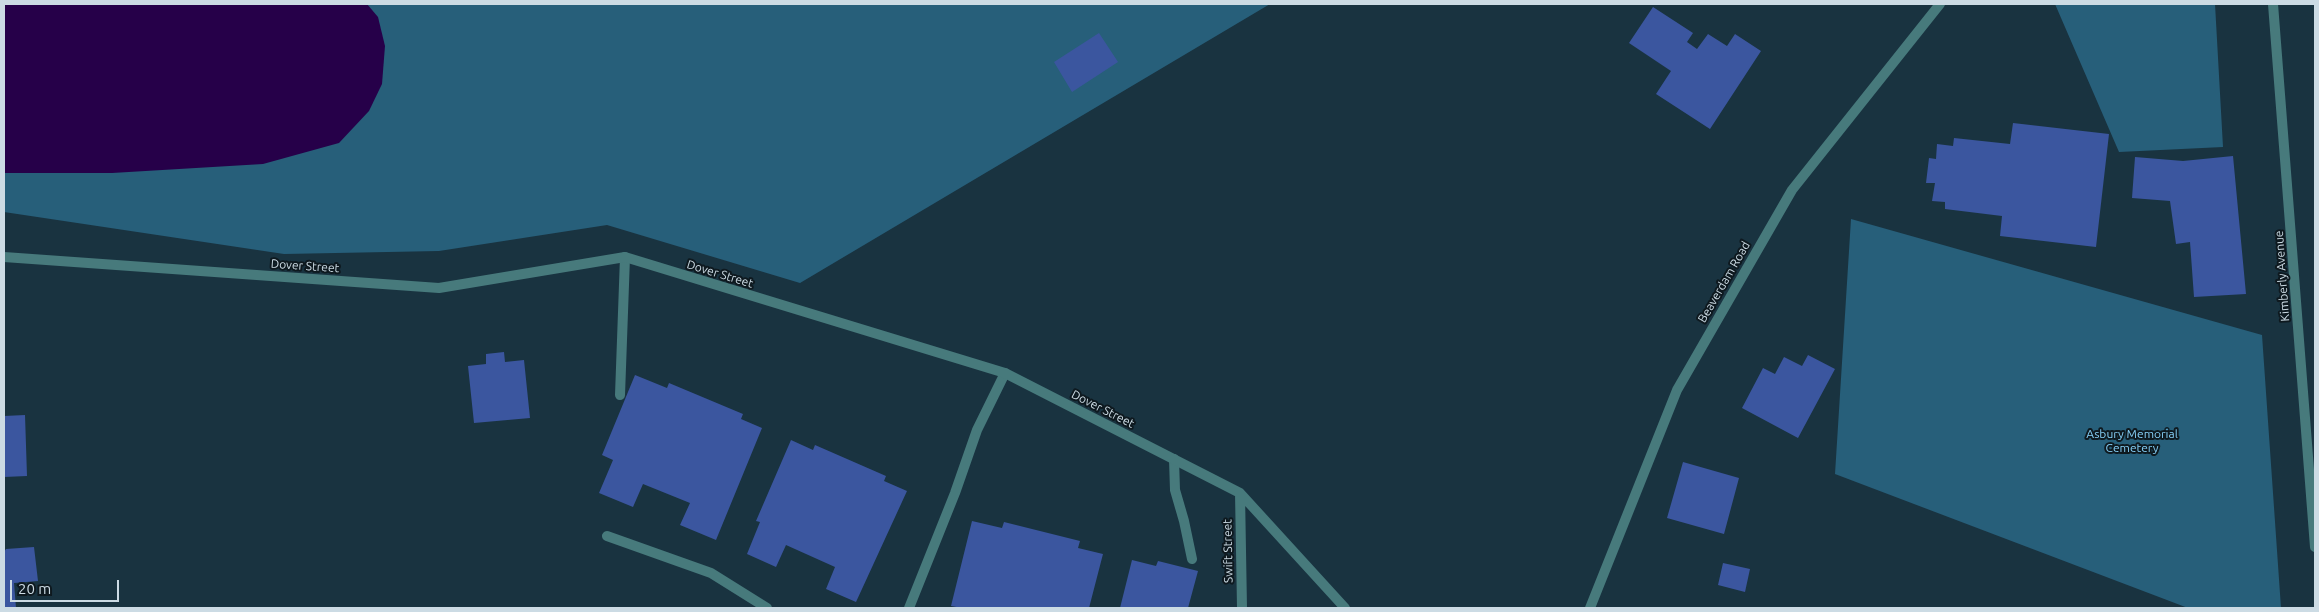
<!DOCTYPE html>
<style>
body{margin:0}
#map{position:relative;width:2319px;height:612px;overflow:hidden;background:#193340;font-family:Ubuntu,sans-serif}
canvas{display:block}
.frame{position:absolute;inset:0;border:5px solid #ccdbe4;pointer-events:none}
.scale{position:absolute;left:10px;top:580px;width:109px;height:22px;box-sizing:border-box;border:2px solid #ccdbe4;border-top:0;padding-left:6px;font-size:15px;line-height:18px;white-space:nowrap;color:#ccdbe4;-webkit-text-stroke:4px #0e191f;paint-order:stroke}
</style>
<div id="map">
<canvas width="2319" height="612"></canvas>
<div class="frame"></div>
<div class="scale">20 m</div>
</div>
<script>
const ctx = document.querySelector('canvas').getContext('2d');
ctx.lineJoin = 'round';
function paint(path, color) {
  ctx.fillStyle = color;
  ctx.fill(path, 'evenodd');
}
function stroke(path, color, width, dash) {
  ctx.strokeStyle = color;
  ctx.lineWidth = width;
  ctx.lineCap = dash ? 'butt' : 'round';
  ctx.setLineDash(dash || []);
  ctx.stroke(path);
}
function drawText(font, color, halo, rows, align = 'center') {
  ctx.font = font + ' Ubuntu,sans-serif';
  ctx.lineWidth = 4;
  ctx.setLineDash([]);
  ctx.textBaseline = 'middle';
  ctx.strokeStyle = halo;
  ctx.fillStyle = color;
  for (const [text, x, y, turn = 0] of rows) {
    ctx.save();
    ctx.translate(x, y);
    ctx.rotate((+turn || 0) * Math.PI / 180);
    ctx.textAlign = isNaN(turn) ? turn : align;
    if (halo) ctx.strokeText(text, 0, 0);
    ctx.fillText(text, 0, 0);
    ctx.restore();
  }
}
const green = new Path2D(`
 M4,4h1266l-470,279 -193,-58 -168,26 -155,3 -280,-42z
 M2055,4h160l8,143 -104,5z
 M1851,219l411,116 19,273h-93l-353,-134z`);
const water = new Path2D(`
 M4,4h363l11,13 7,29 -3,38 -13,27 -30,32 -76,21 -151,9h-108z`);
const building = new Path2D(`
 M1653,7l40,26 -6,9 10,7 11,-15 19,12 8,-12 26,17 -51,78 -54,-35 15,-23 -42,-28z
 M1099,33l19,29 -46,30 -18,-30z
 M2013,123l96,11 -13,113 -96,-11 2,-20 -57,-7v-7l-13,-1 3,-18h-9l3,-25 7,1 1,-15 16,2 1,-8 56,6z
 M2233,156l13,138 -52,3 -4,-55 -14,2 -6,-43 -38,-3 3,-41 48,4z
 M504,352l1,10 19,-2 6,58 -56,5 -6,-57 18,-2v-10z
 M1808,355l27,14 -37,69 -56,-30 21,-40 12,6 9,-17 18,9z
 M635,375l32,13 2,-5 74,31 -2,5 21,9 -46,112 -36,-15 10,-22 -47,-19 -10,23 -34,-14 14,-33 -11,-5z
 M25,415l2,61 -23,1v-61z
 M791,440l22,10 2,-5 71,31 -2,5 23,10 -51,111 -30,-13 9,-22 -49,-22 -10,22 -29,-13 13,-32 -4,-1z
 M1683,462l56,16 -15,56 -57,-16z
 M972,521l30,7 2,-6 76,19 -2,7 25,6 -14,54h-127l-11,-2z
 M34,547l4,34 -24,2 2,25h-12v-56l2,-3z
 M1132,560l24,6 2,-5 40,10 -10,37h-68z
 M1723,563l27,6 -5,23 -27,-7z`);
const service = new Path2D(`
 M620,395l5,-138
 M1174,459l1,31 9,31 8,38
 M607,536l104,37 56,35
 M909,608l46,-115 22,-63 28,-57`);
const minor = new Path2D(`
 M4,257l435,31 186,-31 380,116 235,120 105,115
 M1240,493l2,115`);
const tertiary = new Path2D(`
 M2273,4l42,543
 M1590,608l87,-218 115,-200 148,-186`);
const streetNames = [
 ["Dover Street",305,266,4],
 ["Dover Street",720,274,17],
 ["Kimberly Avenue",2282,276,-94],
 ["Beaverdam Road",1724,282,-60],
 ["Dover Street",1103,409,27],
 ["Swift Street",1228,551,-91]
];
const parkNames = [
 ["Asbury Memorial",2132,434],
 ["Cemetery",2132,448]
];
paint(green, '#275f7a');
paint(water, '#260049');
paint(building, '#3b569f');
stroke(service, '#477a7c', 10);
stroke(minor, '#477a7c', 10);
stroke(tertiary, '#477a7c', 10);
drawText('12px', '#ccdbe4', '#0e191f', streetNames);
drawText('12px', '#86d0f7', '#0e191f', parkNames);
</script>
